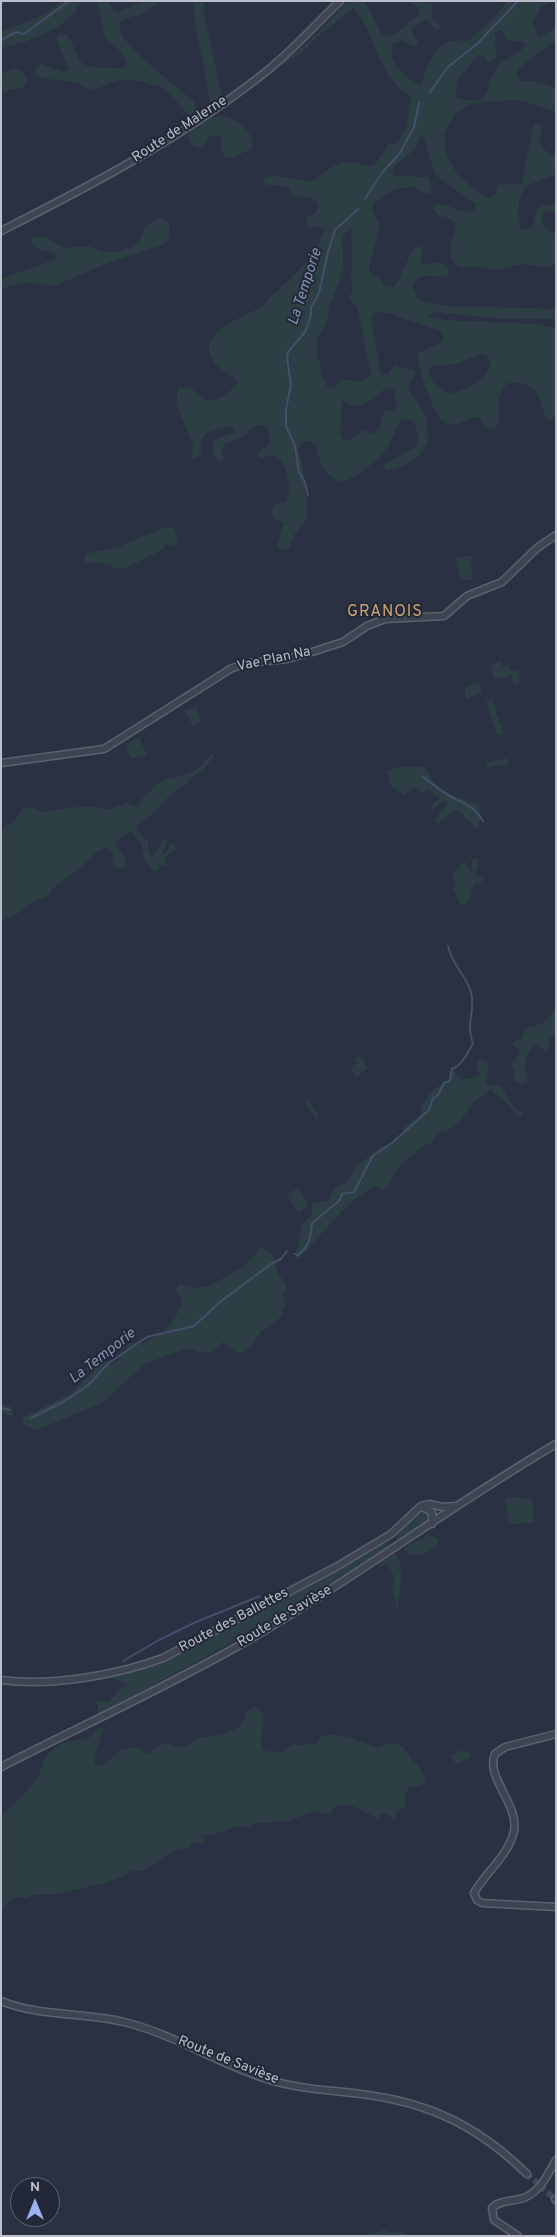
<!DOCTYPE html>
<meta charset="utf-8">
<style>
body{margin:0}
#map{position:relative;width:557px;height:2237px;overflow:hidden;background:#2a3142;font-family:Overpass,sans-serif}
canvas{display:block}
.frame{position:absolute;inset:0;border:2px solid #bbbfcb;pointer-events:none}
.north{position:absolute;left:10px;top:2177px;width:50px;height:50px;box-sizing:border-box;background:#222837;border:1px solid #5f6472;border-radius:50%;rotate:0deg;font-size:14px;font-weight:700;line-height:20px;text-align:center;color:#bbbfcb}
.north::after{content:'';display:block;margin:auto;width:18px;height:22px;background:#9bb2f0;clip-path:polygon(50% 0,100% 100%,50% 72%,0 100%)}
</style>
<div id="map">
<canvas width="557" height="2237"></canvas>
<div class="frame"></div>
<div class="north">N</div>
</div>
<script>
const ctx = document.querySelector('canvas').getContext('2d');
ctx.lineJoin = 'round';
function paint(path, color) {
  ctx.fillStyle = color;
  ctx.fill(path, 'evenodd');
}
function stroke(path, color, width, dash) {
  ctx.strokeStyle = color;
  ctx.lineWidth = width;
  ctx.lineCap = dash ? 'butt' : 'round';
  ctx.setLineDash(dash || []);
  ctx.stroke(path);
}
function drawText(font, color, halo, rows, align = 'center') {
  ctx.font = font + ' Overpass,sans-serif';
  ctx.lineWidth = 4;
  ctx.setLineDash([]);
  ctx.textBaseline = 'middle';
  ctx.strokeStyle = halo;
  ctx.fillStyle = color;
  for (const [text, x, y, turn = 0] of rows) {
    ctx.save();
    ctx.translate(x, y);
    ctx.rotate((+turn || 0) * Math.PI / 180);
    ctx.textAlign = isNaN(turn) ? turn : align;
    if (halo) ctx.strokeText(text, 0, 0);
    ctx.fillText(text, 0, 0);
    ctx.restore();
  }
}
const green = new Path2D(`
 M62,1h20c-4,6 -7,12 -12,16 -17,16 -47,27 -69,31v-16l44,-18z
 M97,1h12l5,10 4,1 26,-11h17l-19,13 -18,5 -4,3c0,1 0,6 0,8 3,16 59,59 74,71l3,10 -1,4 -4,1c-14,-7 -16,-23 -35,-30 -11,-3 -31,-9 -42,-5 -8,2 -13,8 -22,8 -7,0 -12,-5 -18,-6 -13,-4 -26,-2 -38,-7l-2,-5 5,-7 23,8 6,-3 -12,-28 1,-5 6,-2 4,1c14,26 5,32 40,33 7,0 14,2 19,-3 1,-11 -15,-19 -21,-28 -6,-10 -5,-25 -9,-36z
 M194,1h10l-1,7 18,84v6l-10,4 -2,-4 -6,-39 -9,-37z
 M347,1h18l16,33 5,3 12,-5 21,-18 -2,-8 -10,-5h24l2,13 -1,5 9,7 -3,4 -6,-4 -5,-6 -6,1 -9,8 1,6 5,6 -3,6 -13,-7 -9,4c-1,5 -2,12 0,17 5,9 19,22 28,24 9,-26 15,-48 47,-44l26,-23 13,-17h49l-14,5 -10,16 5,10v6l14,-7 5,-5v14l-35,26 -5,8 6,8 11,-1 23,7v24l-29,-10 -14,-2 -40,3 -18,10 -11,21 3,22 12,21 29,22 6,-3 4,-11 24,-2 11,-57 3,-3 4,1 2,3 -3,14 3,6 9,9 5,-1v19c-8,5 -26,9 -30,13 -9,7 -8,29 -7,39l3,3h6l5,-3 3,-15 6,-7 14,2v6l-10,-1 -3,3 -1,10 8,8 6,1v30l-6,4h-7l-19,-3 -27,6 -20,-4 -15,2 -8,-4c-11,-20 4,-26 1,-39 -3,-11 -19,-6 -22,-17l2,-3c14,-3 24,9 38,6l3,-7 -41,-29 -11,-38h-3l-6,12 -21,18 -2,5 4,4 33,1 2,15 -4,2c-5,-2 -9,-6 -15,-7 -12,-1 -30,8 -38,16l-2,5 8,19 -11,40 1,6 11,7 2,5 9,2 5,-4 15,-32 5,-4h4l2,4 -3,11 3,2c10,-1 26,-4 26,10l-4,3c-13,-1 -26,-5 -33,9l6,13 8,4 24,3 106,3v10h-54l-68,-7 -6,4 17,4 92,4 19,4v86l-4,6 -6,-1c-7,-23 -8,-39 -38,-36 -18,18 -3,31 -14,47l-9,-3 -6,-10c-10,0 -20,9 -30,7 -16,-2 -27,-50 -32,-64l1,-7 22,-10 4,-5 -2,-7 -54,-18 -13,-1 -3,4v5l9,54 7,-1 7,-9 19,6 1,5 -7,9c1,9 7,12 11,19 11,19 15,42 -6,56 -9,6 -17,11 -28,10l-1,-5 31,-18c6,-8 2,-18 -2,-26l-10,-2c-8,7 -8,15 -13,24 -6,13 -35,37 -49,39 -16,-5 -23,-22 -25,-37l-8,-4h-4l-6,8 4,13 6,55 -14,18 -5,13 -10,2 -2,-5 7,-22 -10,-5 -2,-6 2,-6 12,-5c7,-14 1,-35 -10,-46l-15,3 -3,-2v-3l12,-10v-11l-3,-5 -10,-2 -15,12 -17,7 -3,4 1,12 -3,3 -7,-10 1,-11 4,-4 16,-5 1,-4 -4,-3 -21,5 -8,7 -1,16 -7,5 -2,-1c0,-4 1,-8 1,-12 -3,-15 -23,-44 -14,-58 18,-4 15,9 27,12 10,3 26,-9 32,-17l-2,-3c-7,-6 -16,-10 -21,-17 -23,-33 31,-44 48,-58 20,-22 56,-46 61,-77l-10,-2 -3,3 -6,-7 2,-5 10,-5 2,-8 -7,-6 -19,-2 -5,-9 -26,-3 4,-7 12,-1 33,6c26,-16 26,-26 60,-15l6,-5 12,-18 9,-1 8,-16 5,-29c-28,-23 -29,-35 -43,-67 -3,-8 -10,-16 -14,-23l-36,28 -17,17 -16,11 -1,-3c24,-16 44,-38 63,-60zM501,30l7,11h15l3,4c-7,9 -18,12 -26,19 -20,20 0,43 -41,35l-3,-2 1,-16 21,-26h5l4,7 7,-1 2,-4 -1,-24zM351,228l1,37 -1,12 2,15 -5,5 9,10 14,66c-7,11 -17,7 -29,7l-8,7 -6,1c-5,-8 -12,-35 -11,-45 1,-8 7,-14 9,-21 3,-6 3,-13 5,-19 5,-15 14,-32 12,-48 0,-12 -4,-20 8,-27zM481,354h4l5,6c3,20 -29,34 -45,33l-11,-10 -5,-9 3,-8 24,-2zM389,387l5,3 3,17 -3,3 -10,1 -5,18 -6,5 -8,-4 -6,3 -8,7h-8l-3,-5 2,-34c26,12 27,-5 47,-14z
 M15,68l8,4 4,9 -3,6 -23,5v-19z
 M220,116c15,2 35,14 32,32l-19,10h-7l-3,-3 -3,-19c-12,-4 -11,4 -18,11l-6,1 -6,-5 -3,-7c6,-11 21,-18 33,-20z
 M158,218l6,1 5,5 1,13 -7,8 -53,17 -56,24 -29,-4 -24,7v-10l55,-20 -1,-6 -19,-5 -5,-4 2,-7h12l20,11 23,-2 18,6h11l15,-5 7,-5 6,-14z
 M163,528h11l5,13 -5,5 -7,-2 -4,5 -38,19 -8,1 -9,-5 -24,-2 1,-8 33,-7z
 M471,556l1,25 -12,-3 -4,-21z
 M501,661l2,6 5,-2 3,7 7,-2 2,13 -6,2 -3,-11 -3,1v2l-14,2 -3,-15z
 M479,682l3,10 -16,7 -1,-11z
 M492,699l12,35 -6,2 -12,-35z
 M196,707l5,15 -8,4 -9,-16z
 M139,737l8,18 -16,4 -6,-13z
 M212,755l2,1c-6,9 -15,17 -25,24l-1,2 -20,15 -12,14 -17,12 -4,6 13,12v10l3,5 3,-1 7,-13 4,-3 1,4 -3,12 3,-2 5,-10 5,4v2l-6,3 -5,6 2,5 -3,3 -5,-2v6l-4,2c-3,-3 -5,-8 -10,-12l-4,-16 -9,-13c-7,3 -14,6 -17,14l11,14v7l-6,3 -6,-3 -1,-13 -7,-5 -9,3 -14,14 -32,25 -3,6 -14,5 -17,13 -16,7v-92l12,-7 10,-13 7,-2 13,5 35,-5h17l13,3 19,-7 11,5c2,-12 13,-16 19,-24 13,-8 30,-8 41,-15 6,-4 7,-11 14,-14z
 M507,758l1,7 -22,2 1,-4z
 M407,766l17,1 12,19 20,11 22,7 3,11 -3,15 -22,-21 -17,14 -3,-1 -1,-3 12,-14 -4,-4 -10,9 -2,-1 -1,-2 10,-9 -13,-9 -6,5 -6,-7 -11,8 -10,-7 -5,-6 -2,-12z
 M473,858l6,2 -4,15 8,3 -2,5h-6c-4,8 -4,15 -9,22h-6l-7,-17 2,-4 -2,-10 12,-13 6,11 3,-1 -3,-5z
 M556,1009v25l-8,5 2,8 -4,4 -11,-7 -5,5 -6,17 4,15 -6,4 -8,-5v-9l-3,-6 8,-11 -1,-5 -6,-5 3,-4 7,-1c3,-17 11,-10 22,-17 5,-4 7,-9 12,-13z
 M360,1056l8,12 -12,9 -6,-9 7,-5 -3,-4z
 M479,1060h7l3,6 -4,16 2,3h13l12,20 11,9 -5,4 -10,-14 -17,-14c-5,4 -13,7 -17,12 -9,11 -18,31 -36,30l-8,12h-5c-14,14 -31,22 -36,42l-7,4 -7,-4c-31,16 -52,48 -76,73h-4l7,-34 10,-10 -1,-8 2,-4 15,-2 7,-13 12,-6 9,-17c9,-3 12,-9 19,-14 7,-6 18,-7 26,-13l2,-10 18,-14c1,-17 16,-26 28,-36v-5l4,-2 8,8c2,1 17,-3 19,-4l-3,-10z
 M308,1099l11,18 -2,4 -13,-20z
 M298,1189l11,16 -11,8 -12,-19z
 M261,1248c14,3 13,14 17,25 3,5 7,9 9,14l-4,6 3,14 -6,4 3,3c-6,8 -17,12 -24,20 -4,5 -13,20 -19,19 -6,0 -12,-8 -17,-11l-13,10 -7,1 -10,-4 -11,1 -38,14 -42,39 -63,26h-6l-11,-6 1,-5 47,-24 19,-18 9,-12 7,-3 4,4c12,-4 13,-14 22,-22 4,-1 7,1 12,0 19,-6 35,-23 39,-43l-6,-11 3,-5 17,4 15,-3 32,-18z
 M1,1405l11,2 1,8 -5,1 -7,-4z
 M517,1497l15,2 2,24 -25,1 -4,-25z
 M425,1509l6,8 -2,5 -31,20 -2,-4c4,-11 18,-25 29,-29z
 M430,1535l8,4v5c-8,9 -27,17 -35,4z
 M387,1543l4,4 -130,80 -162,87 -3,-14 12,3 12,-14 8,-5 -20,-7 46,-13 24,-9 124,-68 18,-7 58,-35z
 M395,1553c11,16 4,38 2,57l-4,-19 1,-15 -7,-13 -6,4 -4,-2z
 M255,1706c17,12 2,27 8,45l19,1 10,-7 25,-1 4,-8c19,-4 39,6 57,12 19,-11 24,-3 35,12 6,7 10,12 13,20l-3,4 -15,4 -3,7 1,11 -10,6v8l-10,-6h-5l-3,5c-16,-8 -27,-19 -46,-11l1,4 -5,2 -12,-3 -28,10 -36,3 -5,4 -10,-2 -14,6 -21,4 4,7 -13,-1 -5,6 -11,1 -35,22h-11l-7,5 -23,8 -45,10h-21l-8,4 -10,-1 -8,4 -8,11v-97c14,-11 29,-26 38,-40 3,-6 3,-13 7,-18 9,-14 27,-17 42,-18l9,-10 7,-3 -10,32 1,8h8l18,-16 17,-3 8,7c6,-2 7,-6 13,-9 13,-7 18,13 40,-8 11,1 15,-1 25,-4 13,-4 20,-6 22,-21z
 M460,1751h8l3,6 -15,7 -5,-8z
 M384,2230l8,3 9,-1 5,4h-40z`);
const stream = new Path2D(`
 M1,40l15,-8 8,2 45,-33
 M430,92l18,-25 29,-23 41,-43
 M365,199l16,-25 19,-21 14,-26 5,-24
 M308,495l-4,-15 -5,-8 -4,-26 -9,-20v-17l5,-24 -4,-27 1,-6 17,-20 6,-17v-7l8,-15 9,-41 7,-22 23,-21
 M422,776c11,8 21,17 33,23 13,6 20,9 28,22
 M295,1254l3,1c11,-9 13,-18 14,-32l27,-22 3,-7 12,-2 18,-35 21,-15 36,-32 4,-12 5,-3 6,-12 6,-2 2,-12c10,-4 16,-16 21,-26 -8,-19 3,-33 -2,-51 -4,-16 -19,-26 -23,-46
 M1,1408l9,2
 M31,1418l34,-17 22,-15 23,-24 37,-25 47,-11 26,-24 51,-38 10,-5 6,-8
 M123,1661l36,-21 37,-18 64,-26`);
const minorTunnel = new Path2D(`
 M527,2174l28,25`);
const minor = new Path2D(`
 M1,231c93,-47 186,-96 267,-161 26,-21 48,-46 72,-69
 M1,763l103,-14 128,-81 18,-5 37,-4 25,-7 31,-10 24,-16 18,-7 59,-3 23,-20 35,-14 35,-34 19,-13
 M422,1507l10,5v12
 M1,1680c49,7 116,-5 162,-22l173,-91 55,-33 30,-28 8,-2 14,3 13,-1
 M556,1734l-51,13 -10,7c-10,23 24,50 19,77 -5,24 -29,42 -40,62l3,7 5,3 74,4
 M1,1767c82,-42 166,-80 246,-126 105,-61 203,-135 309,-197
 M1,2001c39,16 82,11 123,21 50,12 94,42 143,57 33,11 67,11 101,16 65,9 112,33 159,79
 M555,2199l1,1
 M518,2236l-24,-16 -2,-12c8,-9 24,-6 34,-11 15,-7 22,-23 30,-37`);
const streetNames = [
 ["Route de Malerne",180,130,-33],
 ["Vae Plan Na",274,660,-12],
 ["Route de Savièse",285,1617,-31],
 ["Route des Ballettes",234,1621,-28],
 ["Route de Savièse",228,2061,22]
];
const waterNames = [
 ["La Temporie",306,287,-72],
 ["La Temporie",103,1357,-38]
];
const quarterNames = [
 ["GRANOIS",385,613]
];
paint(green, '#2d3f44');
stroke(stream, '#434f6b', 2);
stroke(minorTunnel, '#404657', 6, [6, 3]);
stroke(minor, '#5c616f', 9);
stroke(minor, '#3e4452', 6);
drawText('14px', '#bbbfcb', '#222837', streetNames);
drawText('italic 15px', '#8692b0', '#222837', waterNames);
ctx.letterSpacing = '1px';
drawText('16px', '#cea674', '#222837', quarterNames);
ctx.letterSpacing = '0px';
</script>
